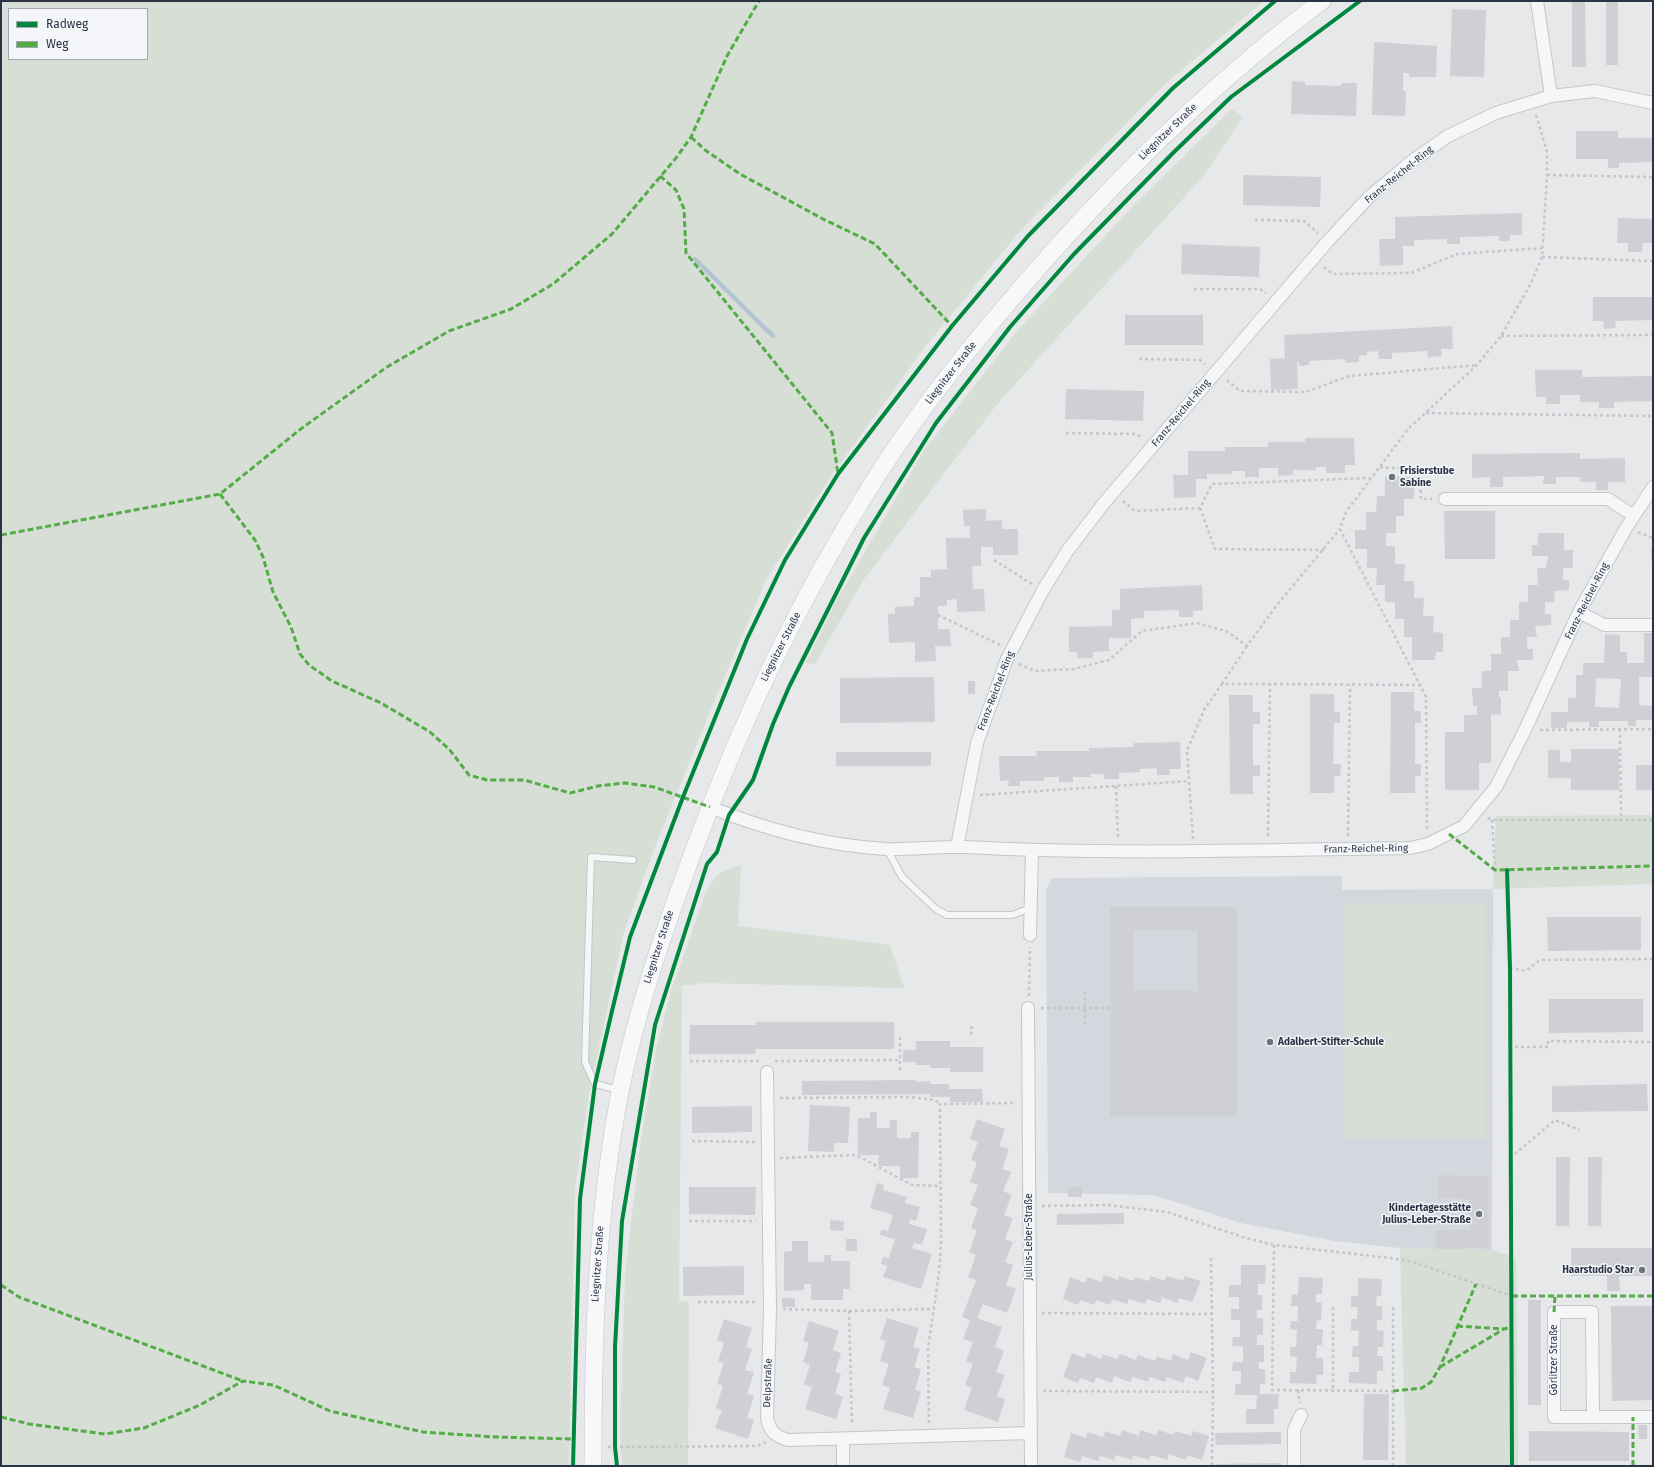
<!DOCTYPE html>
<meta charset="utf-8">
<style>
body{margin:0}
#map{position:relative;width:1654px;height:1467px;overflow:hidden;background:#e6e8ea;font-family:"Fira Sans",sans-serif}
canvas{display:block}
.frame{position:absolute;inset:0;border:2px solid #2b3445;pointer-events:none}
.legend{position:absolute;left:8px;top:8px;width:140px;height:52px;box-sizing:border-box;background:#f4f6f9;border:1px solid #a4a8b1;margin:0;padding:5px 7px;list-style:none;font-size:12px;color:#2b3445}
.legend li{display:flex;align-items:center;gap:8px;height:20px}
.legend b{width:20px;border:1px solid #a4a8b1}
</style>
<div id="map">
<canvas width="1654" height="1467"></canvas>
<div class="frame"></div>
<ul class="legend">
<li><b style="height:5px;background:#00873e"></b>Radweg</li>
<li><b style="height:5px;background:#54ac47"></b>Weg</li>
</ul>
</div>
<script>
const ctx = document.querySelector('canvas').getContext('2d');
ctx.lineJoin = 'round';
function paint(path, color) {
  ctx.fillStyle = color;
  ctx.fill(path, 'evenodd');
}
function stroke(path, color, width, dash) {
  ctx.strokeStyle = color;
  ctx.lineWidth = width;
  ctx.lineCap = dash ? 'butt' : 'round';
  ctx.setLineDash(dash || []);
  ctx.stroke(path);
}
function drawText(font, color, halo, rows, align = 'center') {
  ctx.font = font + ' "Fira Sans",sans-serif';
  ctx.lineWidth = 3;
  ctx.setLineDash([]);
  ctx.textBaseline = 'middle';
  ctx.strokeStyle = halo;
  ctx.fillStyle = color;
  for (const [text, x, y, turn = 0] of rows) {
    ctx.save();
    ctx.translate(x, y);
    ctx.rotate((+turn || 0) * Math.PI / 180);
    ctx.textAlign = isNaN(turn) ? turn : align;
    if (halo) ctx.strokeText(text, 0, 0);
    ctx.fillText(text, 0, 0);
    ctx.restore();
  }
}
const built = new Path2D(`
 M1342,876v14l151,-1 -1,361 -92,-2 -65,-7 -94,-18 -87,-28 -106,-2 -2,-302 6,-13z`);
const green = new Path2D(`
 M1,1h1263l-100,84 -145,147 -94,115 -94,129 -65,104 -47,110 -63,154 -32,88 -34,156 -15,100 -6,278h-568zM9,9h138v50h-138z
 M1232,109l11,8 -38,57 -207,229 -134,176 -49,85 -9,-1 29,-60 90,-154 93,-119 116,-125z
 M1653,815v69l-160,5 3,-73z
 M741,865l-3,61 152,19 14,43 -201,-5 -21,3 -3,315 10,1 -1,164h-66l-2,-36 5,-155 15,-128 16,-98 15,-58 36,-102 12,-16z
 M1343,903h142v236h-142z
 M1400,1248l92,2 24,8 2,208h-112z`);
const stream = new Path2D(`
 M695,259l78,77`);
const building = new Path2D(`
 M1572,1h13l1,66h-14z
 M1606,1h12v64h-12z
 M1452,9l34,1 -2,67 -34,-1z
 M1374,42l63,4 -1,31h-27v-4h-6v18h3l-1,25 -33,-1z
 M1292,81l13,1v3l36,1v-3h16l-1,33 -65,-2z
 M1576,131h42v7h35v24l-34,1v5h-11v-9h-32z
 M1243,175l78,2 -1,30 -77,-2z
 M1522,213v22h-12v6h-11v-5l-39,1v7h-13v-5l-33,1v6h-11v19l-23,1 -1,-27h16v-22z
 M1618,218l35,1v24h-10l-1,9h-14v-9h-11z
 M1182,244l78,3 -1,30 -78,-3z
 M1593,297h60v23l-38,1 1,7 -12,1 -1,-8h-10z
 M1125,315h78v30h-78z
 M1452,326l1,23h-12l1,7 -14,1 -1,-6 -35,2v6h-13l-1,-8 -11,1v3l-8,1v6l-13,1 -1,-4 -36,2v4l-10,1v-4h-2l1,27 -27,1 -1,-31 15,-1 -1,-23z
 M1535,370h47v7l71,-1v25l-39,1v6h-15v-6h-19v-7h-20v9h-14v-7h-10z
 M1066,389l78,2 -1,30 -78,-2z
 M1305,438h49l1,27h-10v8h-19v-6h-10v3h-23v5l-15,1v-8h-19v9h-14v-6h-13v3h-25v5h-11v18l-22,1 -1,-23h15v-24h37v-4h43v-5h37z
 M1580,453v6l45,-1v24h-17v8h-12v-8h-15l-1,-5h-24v7h-13l1,-8 -41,1v10h-13v-10l-18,1v-24z
 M1385,476l29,1v22h-10v17h-8v17h-10v13h9v18h10l-1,17h10v17h10l-1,18h11l-1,16 10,1v19h-7l-1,8h-23v-23h-8v-18h-9v-17h-10v-17h-9l1,-17h-10v-19h-12v-19h11v-18h10l1,-16h8z
 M986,509v12l16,-1v9h16v26h-25v-8h-12v19h-9l1,23h11l1,22 -28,1v-13l-10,1v6h-9v23h12l1,17h-16l1,15 -21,1v-20l-26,1 -1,-29h7v-7l19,-1v-9h6v-20h11v-7l16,-1 -1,-31h24v-12h-6l-1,-16z
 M1444,511h51v48h-50z
 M1538,533h26v17h9v18h-10v12h6v10l-15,1 1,11h-10v12h6v11l-16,1 2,11h-10v12h6v11h-16l2,11h-11v20h-9v6h2v18l-10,-1v49h-12v27h-34v-58h19v-17h13v-9h-4l-1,-18h10v-17h9v-17h10v-17h9v-17h9v-18h9v-17h10l-1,-17h9l2,-12h-16v-11h6z
 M1651,549h2v18h-1z
 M1202,585l1,25 -10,1v6h-14v-7l-35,1v7l-13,1v19h-22v13l-16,1v6h-16v-6h-8v-25l43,-1v-16h8v-21z
 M1644,633h9v44h-14v28l14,1v14h-17v6h-8v-5h-29v6h-10v-5h-22v6h-16v-16h17v-14h8v-23h7v-12h21l1,-29 15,1v17h7v11h17zM1596,678l25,1 -2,29 -24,-1z
 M934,677l1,45 -95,1v-45z
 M968,681h7v13h-7z
 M1391,692h23v19h7v12h-6v41h6v12h-6v17h-25z
 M1310,694h24v18h6v11h-6l-1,41h8l-1,12h-6v17h-24z
 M1229,695h24v17h7v12h-7v41h7v11h-7v18h-23z
 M1180,742l1,27h-12l1,6h-13v-7l-17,1v3l-21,1v6h-15v-5h-13v3h-18v5h-14v-5h-15v4h-24v5h-12l1,-6 -9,1 -1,-25h38l-1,-5h53v-3l44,-1 1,-4z
 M1571,749h48v41h-48v-12h-23v-28h12v12h11z
 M836,752h95v14h-95z
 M1636,765h17v25h-17z
 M1110,907h127v209h-127zM1133,930h64v61h-64z
 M1547,917h94v33l-93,1z
 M1549,999h94v33l-94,1z
 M756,1022h138v27h-138l-1,5h-66l1,-29h66z
 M916,1041h34v6h33v25h-33v-4h-20v-3h-14v-3h-13v-12h13z
 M916,1080v2l14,-1v3h19v5h33l1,13h-33v-5h-20v-3l-128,1v-14z
 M1647,1084l1,27 -96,1v-26z
 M810,1105l40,2 -2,36h-14v9l-26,-1z
 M752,1106v26l-60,1v-26z
 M870,1112h7v16h13v-8h7v18h14v-6h8l-1,46h-18v-12h-22l1,-11h-21v-37h12z
 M977,1119l28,10 -6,17 10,3 -7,20 9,3 -8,19 9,4 -8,20 9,3 -8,21 8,3 -8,20 8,3 -7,20 10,4 -9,24 -24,-9 -6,14 25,9 -7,20 9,4 -8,21 9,3 -8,21 8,3 -7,23 -34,-12 8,-22 -7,-3 8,-21 -7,-3 7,-19 -10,-3 7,-19 -8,-3 14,-37 -8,-3 8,-22 -7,-3 8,-22 -6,-2 7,-20 -8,-3 8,-20 -8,-3 7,-20 -6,-2 7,-18 -8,-3z
 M1556,1157h14l-1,69h-13z
 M1588,1157h14l-1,69h-13z
 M1438,1175l51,1v72l-53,1v-19h33v-31l-31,-1z
 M877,1183l7,2 -1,5 24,7 -2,6 15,4 -4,14 -6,-2 -1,5 18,5 -5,16 -8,-2 -2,5 20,6 -11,35 -38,-12 4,-11 -6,-2 2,-7 6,1 6,-19 -15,-4 2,-6 6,2 5,-16 -23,-7z
 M689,1187h67l-1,28 -66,-1z
 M1068,1187h14v10h-14z
 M1124,1213v11l-67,1v-11z
 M830,1220l14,1 -1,10 -13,-1z
 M846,1239h11v12h-11z
 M792,1241h16v21h16v-7h7v6h19v28h-7v11h-32v-16h-7v6l-20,1v-39l8,-1z
 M1571,1248h82v28h-34l1,15h-13v-15h-36z
 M1241,1265h25l-1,19h-7v11h4v15h-5v8h6v17h-6v10h7v17h-5v7h6v15h-5v10h19l-1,15h-4v15h-28v-15h10l1,-14h-22v-11h6v-13h-9l1,-9h10v-16h-11l1,-9h7v-17h-9v-11h8v-12h-10v-12h12z
 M744,1266v29l-61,1v-29z
 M1104,1275l14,5 1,-4 15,5 1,-4 14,4 2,-5 14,5 2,-5 16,5 2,-5 16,5 -9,21 -13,-4 -2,5 -15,-6 -2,6 -13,-4 -2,5 -16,-5 -2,5 -15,-5 -2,6 -14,-5 -2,5 -14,-5 -2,5 -15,-6 7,-22 15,6 2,-6 14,5z
 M1299,1277l24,1 -1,16h-6v8l6,1 -1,18 -4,-1 -1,9h7l-1,16h-5l-1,13h7v17h-6l-1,9 -26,-1v-11h6l1,-15 -7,-1v-9h6l1,-17 -7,-1 1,-8h7v-15h-7l1,-12 6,1z
 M1358,1278l24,1 -1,17h-4l-1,10h6v14h-5v10l7,1 -1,16h-5l-1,9h6v15h-6v13l-28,-1v-11h10v-15h-7l1,-11h5l1,-15 -8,-1v-11h6l1,-12h-7v-11h7z
 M782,1298h13v9h-13z
 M1528,1300h13v105h-13z
 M1611,1306h42v94l-41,1z
 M887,1318l32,10 -6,19 7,2 -6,18 7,2 -6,21 6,2 -8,26 -30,-9 7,-21 -8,-3 7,-21 -9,-3 6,-20 -6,-2z
 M724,1319l28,9 -6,19 6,2 -7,21 9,2 -7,22 7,2 -7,22 7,2 -6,19 -33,-11 7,-18 -6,-2 7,-22 -6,-2 7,-21 -6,-2 6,-18 -7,-3z
 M809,1321l30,10 -6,19 8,3 -6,19 6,2 -6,20 8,3 -7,22 -31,-10 7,-22 -8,-3 6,-19 -7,-3 6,-19 -6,-2z
 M1191,1352l16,6 -9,23 -12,-5 -3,7 -16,-6 -2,5 -15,-5 -2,5 -15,-5 -3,5 -16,-6 -2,7 -16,-6 -2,6 -14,-5 -2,5 -15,-6 9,-24 13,5 2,-5 14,6 2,-5 14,5 3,-5 16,6 2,-5 17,6 2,-5 14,5 2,-7 15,6z
 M1364,1394h25l-1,66h-25z
 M1638,1425h9v14h-8z
 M1122,1430l17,6 1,-6 16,5 2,-5 16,5 1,-4 16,5 2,-5 16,5 -7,24 -14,-5 -2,5 -17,-6 -2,6 -16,-5 -2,5 -16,-5 -1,5 -16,-5 -2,5 -14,-4 -2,5 -16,-5 -2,6 -16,-5 7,-24 15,5 2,-6 15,5 2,-6 15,5z
 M1529,1431l100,1v29h-100z
 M1281,1432v12l-65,1 -1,-12z
 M1281,1463v3h-66v-2z`);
const path = new Path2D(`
 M1547,175l106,2
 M1255,220l49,1 14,12
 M1542,257l111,4
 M1324,267l9,7 78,-1 46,-19 86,-6
 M1194,289h66l6,4
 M1501,336l152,-1
 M1139,359l61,1 5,4
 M1227,380l13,11 66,1 43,-16 128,-11
 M1426,413l227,3
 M1066,433l71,1 5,4
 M1380,467l40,3 1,29h11
 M1123,501l12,10 65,-3 12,-24 158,-6
 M1200,508l15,41 109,1
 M1638,532l15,6
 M994,560l38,24
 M938,615l62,30
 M1019,664l16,7 39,-2 35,-9 33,-29 55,-8 29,8 21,15 30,-41 63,-76
 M1222,684l25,-38
 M1620,729l1,91
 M1540,730l113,-1
 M1116,786l2,53
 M980,795l209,-14
 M1488,818l4,2h161
 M1492,820l3,50
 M1427,829l-1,-132 -86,-168 6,-17 62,-83 69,-64 24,-29 29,-51 12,-28 5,-82v-23l-11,-37
 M1268,836l2,-152 151,1
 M1348,836l2,-151
 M1193,839l-6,-88 17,-41 18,-26h47
 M1510,968l16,3 14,-11 113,-1
 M1085,991v34
 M1029,996l1,-49
 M1041,1008h69
 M971,1035l1,-12
 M900,1037v34
 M1509,1047h39v-6l105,1
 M690,1061h70
 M775,1061l125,-1
 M780,1098l129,-1 26,3 5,4
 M692,1141l63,1
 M780,1158l76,-3 56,30 28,1
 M1510,1158l45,-38 25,10
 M1042,1206l66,-1 59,7 79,26 28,7 117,13 22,4 99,34
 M689,1221h67
 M1274,1245l-2,145 121,1
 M1211,1258l2,134 -1,74
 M698,1302h59
 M1333,1307v83
 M783,1309l66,2 84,-2
 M849,1311l3,114
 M1042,1313l170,1
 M1298,1390l2,13
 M1043,1391l170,1
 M929,1423l-1,-75 11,-74 2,-32 -1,-138 75,-1
 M608,1447l149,-1 9,-4
 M1393,1466v-160`);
const service = new Path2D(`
 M887,849l15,28 34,32 11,6h65l19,-7
 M619,1090l-24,-6 -10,-22 6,-205 42,3`);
const minor = new Path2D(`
 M1537,1l14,95
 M1445,499h163l26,17
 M1579,612l25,13h49
 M710,807c56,23 114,38 175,42 27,1 54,-3 81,-2 148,8 296,3 444,1l18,-4 36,-18 32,-39 29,-57 54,-118 47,-84 27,-41
 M957,847l20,-104 30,-84 36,-69 25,-40 36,-47 224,-262 41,-44 43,-36 36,-25 48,-23 55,-17 44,-5 58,12
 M1030,935l2,-84
 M1028,1008l3,458
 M767,1072l3,237 -3,109c3,14 8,18 21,22l242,-7
 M1593,1417l-1,-105h-38v105h99
 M843,1439v27
 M1294,1466v-36l7,-15`);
const secondary = new Path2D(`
 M593,1466c0,-126 3,-250 27,-374 17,-84 45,-165 75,-245 46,-125 104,-247 175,-360 39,-63 85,-122 133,-178 95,-113 200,-219 319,-308`);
const quiet = new Path2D(`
 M691,137l14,13 35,24 83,45 52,25 77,82
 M660,176l16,14 8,19 2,44 146,180 6,41
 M220,494l35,46 8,17 10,35 18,35 9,27 9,11 23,16 49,22 49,29 19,17 20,26 18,5h37l46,13 28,-7 27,-3 29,4 56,20
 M1,535l219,-41 82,-66 85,-61 62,-36 62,-22 42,-25 59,-50 64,-76 15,-21 36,-81 32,-55
 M1449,834l46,36 158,-4
 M1,1285l18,12 224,84
 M1512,1296h141
 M1554,1312l1,-16
 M1457,1326l47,3
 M1440,1367l64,-38 7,-2
 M1393,1391l29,-3 9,-6 9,-15 36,-83
 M1,1417l28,7 76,10 39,-6 56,-23 43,-24 30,4 57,26 93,21 72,5 78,2
 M1633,1466v-49`);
const cycleway = new Path2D(`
 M1507,870l3,98 2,498
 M573,1466l7,-267 15,-115 17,-73 18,-74 53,-140 64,-158 38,-79 53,-86 114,-148 76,-90 145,-148 102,-87
 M617,1466l-2,-19v-100l7,-126 33,-196 52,-161 10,-12 12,-37 24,-35 20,-56 16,-37 75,-149 72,-115 74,-96 64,-73 100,-102 57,-55 129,-96`);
const markers = [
 [1392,477,4,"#6c737f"],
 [1270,1042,4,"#6c737f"],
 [1479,1214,4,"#6c737f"],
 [1642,1270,4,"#6c737f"]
];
const streetNames = [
 ["Liegnitzer Straße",1168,132,-44],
 ["Franz-Reichel-Ring",1399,175,-39],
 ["Liegnitzer Straße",951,373,-52],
 ["Franz-Reichel-Ring",1181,413,-50],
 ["Franz-Reichel-Ring",1587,601,-63],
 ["Liegnitzer Straße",781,647,-63],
 ["Franz-Reichel-Ring",996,691,-69],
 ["Franz-Reichel-Ring",1366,849,-1],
 ["Liegnitzer Straße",659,947,-72],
 ["Julius-Leber-Straße",1029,1237,-90],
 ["Liegnitzer Straße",598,1264,-86],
 ["Görlitzer Straße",1554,1360,-90],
 ["Delpstraße",768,1383,-88]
];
const poiNames = [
 ["Frisierstube",1400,471],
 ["Sabine",1400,483],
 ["Adalbert-Stifter-Schule",1278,1042],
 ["Kindertagesstätte",1471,1208,"right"],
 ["Julius-Leber-Straße",1471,1220,"right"],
 ["Haarstudio Star",1634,1270,"right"]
];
paint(built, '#d4d7dd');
paint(green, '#d6ded6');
stroke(stream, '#b4c4d5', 4.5);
paint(building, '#ced0d3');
stroke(service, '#c4c6c8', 8);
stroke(minor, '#c4c6c8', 14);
stroke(secondary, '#c4c6c8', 18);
stroke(path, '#c5c6ca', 2.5, [3, 3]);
stroke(service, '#f5f6f7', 6);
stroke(minor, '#f5f6f7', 12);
stroke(secondary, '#f8f8f8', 17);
stroke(quiet, '#54ac47', 3, [6, 3]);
stroke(cycleway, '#00873e', 4);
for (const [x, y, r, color] of markers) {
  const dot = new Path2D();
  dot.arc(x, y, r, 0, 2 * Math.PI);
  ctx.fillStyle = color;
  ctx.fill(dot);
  stroke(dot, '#f4f6f9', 1.5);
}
drawText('10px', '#2b3445', '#f4f6f9', streetNames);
drawText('bold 10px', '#2b3445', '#f4f6f9', poiNames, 'left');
</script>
